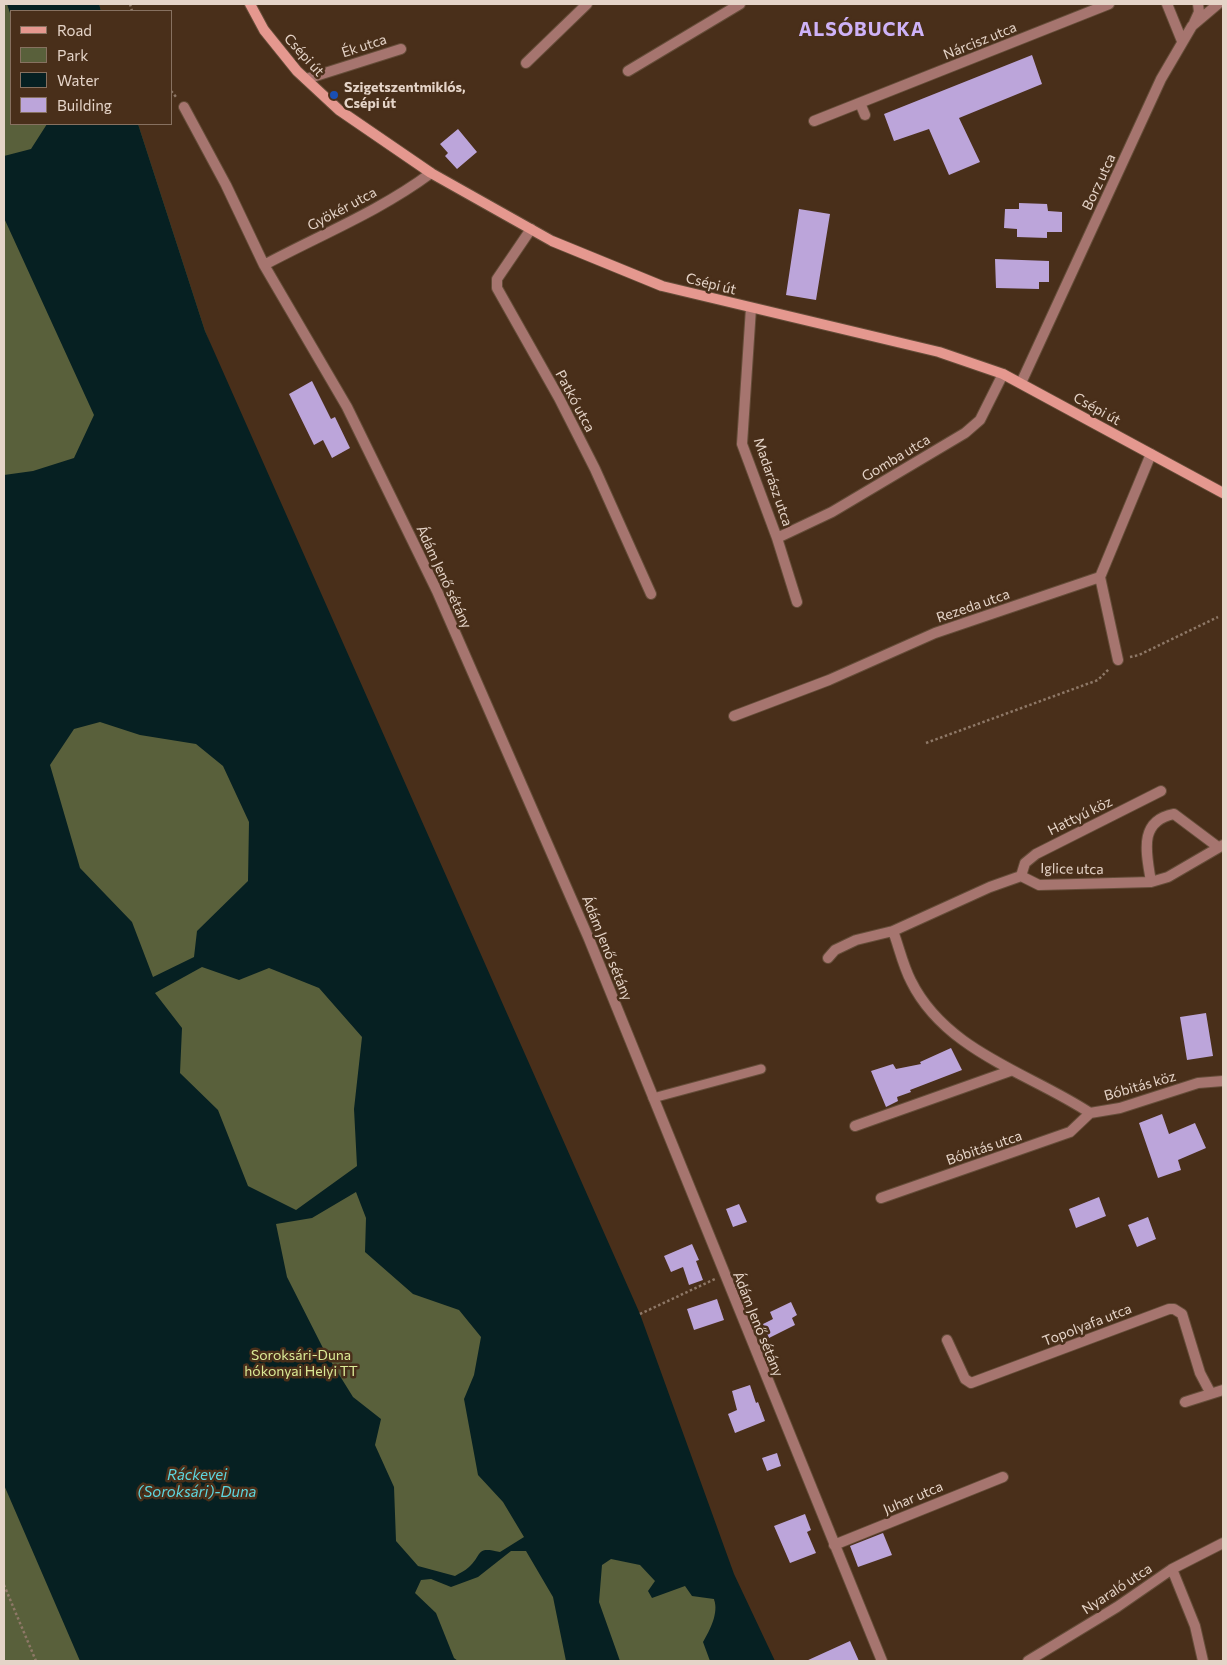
<!DOCTYPE html>
<meta charset="utf-8">
<style>
body{margin:0}
#map{position:relative;width:1227px;height:1665px;overflow:hidden;background:#492f1a;font-family:Commissioner,sans-serif}
canvas{display:block}
.frame{position:absolute;inset:0;border:5px solid #e5d4c8;pointer-events:none}
.legend{position:absolute;left:10px;top:10px;width:162px;height:115px;box-sizing:border-box;background:#492f1a;border:1px solid #877160;margin:0;padding:6px 9px;list-style:none;font-size:15px;color:#e5d4c8}
.legend li{display:flex;align-items:center;gap:10px;height:25px}
.legend b{width:25px;border:1px solid #877160}
</style>
<div id="map">
<canvas width="1227" height="1665"></canvas>
<div class="frame"></div>
<ul class="legend">
<li><b style="height:6px;background:#e5988f"></b>Road</li>
<li><b style="height:14px;background:#59603b"></b>Park</li>
<li><b style="height:14px;background:#062022"></b>Water</li>
<li><b style="height:14px;background:#bca5da"></b>Building</li>
</ul>
</div>
<script>
const ctx = document.querySelector('canvas').getContext('2d');
ctx.lineJoin = 'round';
function paint(path, color) {
  ctx.fillStyle = color;
  ctx.fill(path, 'evenodd');
}
function stroke(path, color, width, dash) {
  ctx.strokeStyle = color;
  ctx.lineWidth = width;
  ctx.lineCap = dash ? 'butt' : 'round';
  ctx.setLineDash(dash || []);
  ctx.stroke(path);
}
function drawText(font, color, halo, rows, align = 'center') {
  ctx.font = font + ' Commissioner,sans-serif';
  ctx.lineWidth = 5;
  ctx.setLineDash([]);
  ctx.textBaseline = 'middle';
  ctx.strokeStyle = halo;
  ctx.fillStyle = color;
  for (const [text, x, y, turn = 0] of rows) {
    ctx.save();
    ctx.translate(x, y);
    ctx.rotate((+turn || 0) * Math.PI / 180);
    ctx.textAlign = isNaN(turn) ? turn : align;
    if (halo) ctx.strokeText(text, 0, 0);
    ctx.fillText(text, 0, 0);
    ctx.restore();
  }
}
const green = new Path2D(`
 M4,4h95l2,7h-90v113h127l67,207 509,1268 21,62h-731z`);
const water = new Path2D(`
 M7,4h92l2,7h-90v5z
 M47,124h91l67,207 435,983 94,260 41,87h-65l-7,-19c7,-12 16,-29 11,-43l-22,-3 -7,-10 -33,12 -4,-7 7,-10 -15,-16 -29,-6 -9,6 -3,37 21,59h-54l-13,-64 -27,-46h-15l-33,26 -27,10 -20,-8 -10,1 -6,13 21,20 18,45 4,3h-378l-76,-176v-1010l29,-4 41,-13 20,-43 -90,-197v-62l27,-7zM100,722l40,13 56,9 27,22 26,56 -1,59 -51,50 -3,26 -41,20 -21,-55 -52,-54 -30,-103 24,-36zM202,967l37,13 30,-12 50,20 43,49 -8,72 3,57 -61,44 -48,-24 -30,-76 -38,-37 2,-45 -27,-35zM356,1192l10,26 -1,34 48,42 46,16 22,27 -7,38 -10,24 14,76 25,27 21,35 -24,15c-25,-6 -17,2 -31,15 -4,4 -10,6 -14,9l-37,-10 -22,-25 -2,-54 -19,-42 6,-26 -28,-22 -28,-45 -38,-75 -11,-53 36,-6z`);
const building = new Path2D(`
 M1032,55l10,29 -83,34 21,44 -31,13 -20,-46 -35,12 -10,-27z
 M458,129l19,23 -20,17 -12,-13 3,-3 -8,-9z
 M1019,203l28,1 1,7 14,1v20h-15v6l-30,-1v-8l-13,-1 1,-19h14z
 M799,209l31,5 -14,86 -30,-5z
 M995,259l54,2v21h-10v7l-43,-1z
 M312,381l19,38 4,-2 15,31 -18,10 -9,-18 -9,5 -25,-51z
 M1206,1013l7,43 -26,4 -7,-43z
 M951,1048l11,22 -52,20 1,2 -14,5 1,4 -12,6 -15,-36 22,-7 3,5 25,-5 -1,-2z
 M1162,1114l7,20 26,-11 11,25 -28,12 3,10 -23,8 -19,-55z
 M1099,1197l7,19 -30,12 -7,-19z
 M739,1204l8,18 -14,5 -7,-18z
 M1148,1217l8,22 -19,8 -9,-22z
 M692,1244l7,16 -3,1 7,19 -14,5 -6,-18 -12,5 -7,-16z
 M717,1299l7,21 -30,10 -7,-21z
 M791,1302l6,13 -5,3 3,7 -26,13 -6,-14 10,-5 -3,-7z
 M750,1385l6,18 2,-1 7,19 -30,12 -7,-19 9,-4 -5,-19z
 M777,1453l4,13 -14,5 -5,-13z
 M805,1514l6,16 -4,2 9,21 -26,10 -16,-37z
 M883,1533l9,22 -34,12 -8,-21z
 M850,1641l9,20h-53z`);
const path = new Path2D(`
 M130,4l2,7
 M171,91l6,7
 M1130,657l9,-2 79,-38
 M926,743l172,-63 11,-11
 M640,1314l75,-35
 M4,1585l32,76`);
const lane = new Path2D(`
 M653,1098l108,-29`);
const street = new Path2D(`
 M1167,4l15,37
 M1194,23l5,-11 -1,-8
 M526,63l61,-59
 M628,71l112,-67
 M306,79l95,-30
 M860,103l5,12
 M184,107l42,78 38,80 83,142 90,184 152,348 293,722
 M814,121l295,-117
 M531,229l-34,50v9l62,110 36,71 56,125
 M264,265c56,-30 116,-54 167,-92
 M751,308l-9,136 35,94 20,64
 M1021,383l140,-304 31,-53 26,-22
 M777,538l55,-26 133,-79 15,-13 23,-46
 M1100,577l18,83
 M734,716l95,-36 106,-47 165,-56 51,-123
 M1021,876l4,-13 11,-9 125,-63
 M1151,882c-4,-27 -14,-61 23,-68l44,33
 M893,931c6,16 10,35 18,50 35,71 119,92 179,132l30,-5 78,-25 25,-2
 M828,958l7,-8 21,-10 37,-9 97,-44 31,-11 18,9 112,-3 17,-5 55,-32
 M855,1126l155,-55
 M881,1198l189,-66 20,-19
 M947,1340l18,39 6,4 198,-74h5l8,5 18,59 10,19
 M1185,1402l38,-12
 M834,1545l169,-68
 M1172,1569l23,57 8,35
 M1028,1661l89,-54 55,-38 51,-26`);
const secondary = new Path2D(`
 M250,4l14,26 33,41 42,39 92,63 121,68 110,45 277,66 64,22 220,119`);
const markers = [
 [334,95,5,"#1a4fb4"]
];
const streetNames = [
 ["Nárcisz utca",980,41,-22],
 ["Ék utca",364,46,-18],
 ["Csépi út",304,55,48],
 ["Borz utca",1099,182,-65],
 ["Gyökér utca",342,209,-28],
 ["Csépi út",711,284,14],
 ["Patkó utca",575,401,62],
 ["Csépi út",1097,409,29],
 ["Gomba utca",896,458,-31],
 ["Madarász utca",773,482,71],
 ["Ádám Jenő sétány",444,577,65],
 ["Rezeda utca",973,606,-19],
 ["Hattyú köz",1080,816,-26],
 ["Iglice utca",1072,869,1],
 ["Ádám Jenő sétány",607,948,68],
 ["Bóbitás köz",1140,1086,-16],
 ["Bóbitás utca",984,1148,-19],
 ["Ádám Jenő sétány",758,1324,68],
 ["Topolyafa utca",1087,1325,-21],
 ["Juhar utca",913,1498,-23],
 ["Nyaraló utca",1117,1589,-33]
];
const poiNames = [
 ["Szigetszentmiklós,",344,87],
 ["Csépi út",344,103]
];
const parkNames = [
 ["Soroksári-Duna",301,1355],
 ["hókonyai Helyi TT",301,1371]
];
const waterNames = [
 ["Ráckevei",197,1475],
 ["(Soroksári)-Duna",197,1492]
];
const districtNames = [
 ["ALSÓBUCKA",862,30]
];
paint(green, '#59603b');
paint(water, '#062022');
paint(building, '#bca5da');
stroke(lane, '#654d39', 11);
stroke(street, '#654d39', 12);
stroke(secondary, '#654d39', 12);
stroke(path, '#8e7867', 2.5, [2.5, 2.5]);
stroke(lane, '#a6756f', 9);
stroke(street, '#a6756f', 10);
stroke(secondary, '#e5988f', 10);
for (const [x, y, r, color] of markers) {
  const dot = new Path2D();
  dot.arc(x, y, r, 0, 2 * Math.PI);
  ctx.fillStyle = color;
  ctx.fill(dot);
  stroke(dot, '#492f1a', 2);
}
drawText('14px', '#e5d4c8', '#492f1a', streetNames);
drawText('bold 14px', '#e5d4c8', '#492f1a', poiNames, 'left');
drawText('14px', '#dbea96', '#492f1a', parkNames);
drawText('italic 15px', '#5dd6df', '#492f1a', waterNames);
ctx.letterSpacing = '1px';
drawText('bold 19px', '#ceb2f7', '#492f1a', districtNames);
ctx.letterSpacing = '0px';
</script>
